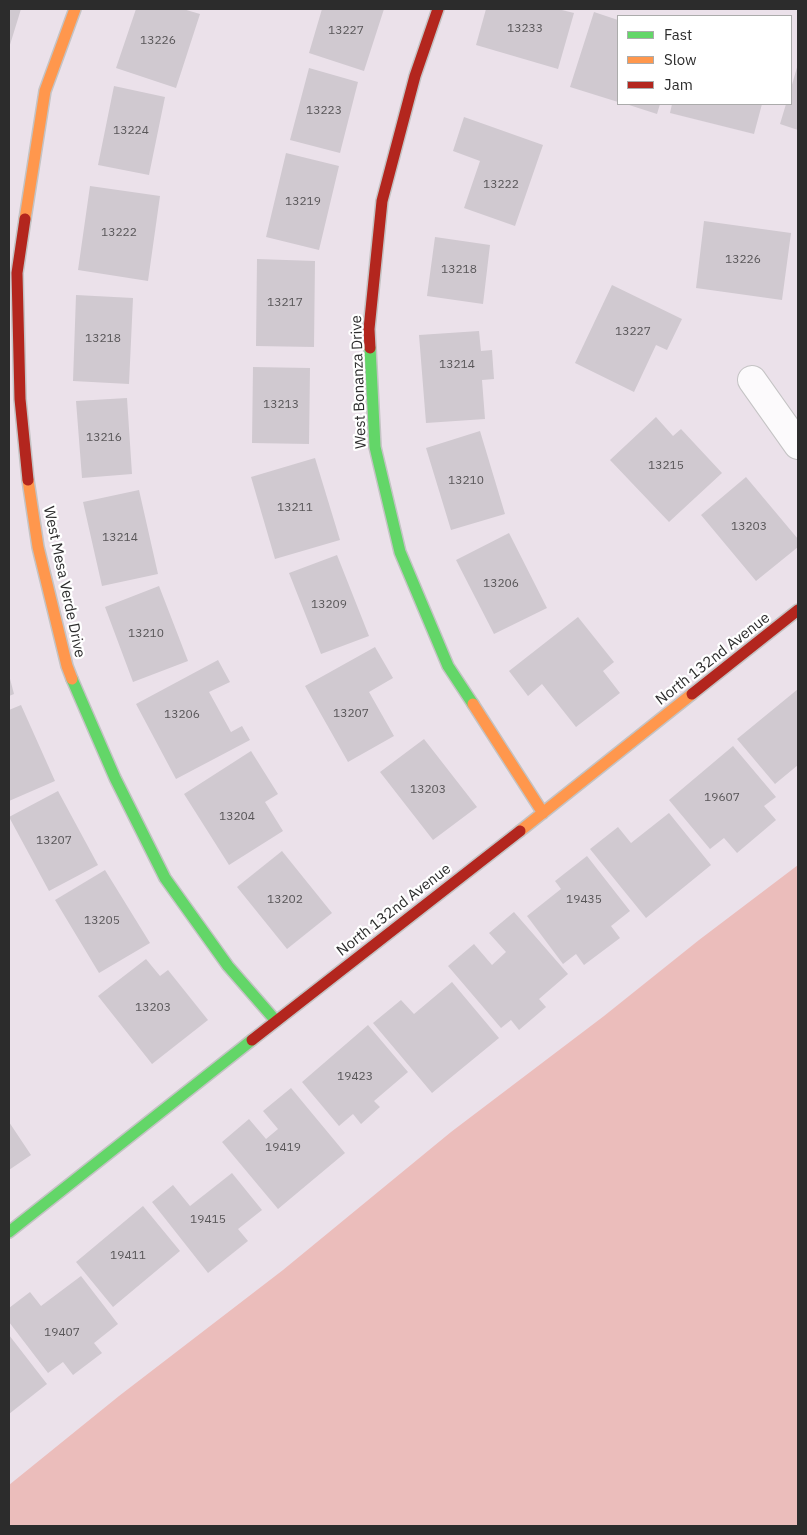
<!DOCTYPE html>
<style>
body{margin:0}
#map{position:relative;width:807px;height:1535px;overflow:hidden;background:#ebe1ea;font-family:"IBM Plex Sans",sans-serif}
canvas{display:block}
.frame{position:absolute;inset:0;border:10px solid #2c2c2c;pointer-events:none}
.legend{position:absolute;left:617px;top:15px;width:175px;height:90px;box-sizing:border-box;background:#fff;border:1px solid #ababab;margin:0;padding:6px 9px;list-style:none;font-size:15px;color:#2c2c2c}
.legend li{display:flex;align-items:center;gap:10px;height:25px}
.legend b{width:25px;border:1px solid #ababab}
</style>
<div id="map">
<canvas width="807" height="1535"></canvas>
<div class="frame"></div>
<ul class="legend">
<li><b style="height:6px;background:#63d668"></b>Fast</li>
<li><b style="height:6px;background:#ff974d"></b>Slow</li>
<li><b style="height:6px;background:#b3261e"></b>Jam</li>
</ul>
</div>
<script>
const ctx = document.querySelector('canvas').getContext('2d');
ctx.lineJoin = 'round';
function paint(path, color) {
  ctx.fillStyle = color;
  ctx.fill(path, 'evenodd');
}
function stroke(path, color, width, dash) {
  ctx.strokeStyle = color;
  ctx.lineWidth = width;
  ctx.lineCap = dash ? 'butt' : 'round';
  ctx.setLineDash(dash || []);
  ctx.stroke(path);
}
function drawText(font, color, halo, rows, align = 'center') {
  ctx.font = font + ' "IBM Plex Sans",sans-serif';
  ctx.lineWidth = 4.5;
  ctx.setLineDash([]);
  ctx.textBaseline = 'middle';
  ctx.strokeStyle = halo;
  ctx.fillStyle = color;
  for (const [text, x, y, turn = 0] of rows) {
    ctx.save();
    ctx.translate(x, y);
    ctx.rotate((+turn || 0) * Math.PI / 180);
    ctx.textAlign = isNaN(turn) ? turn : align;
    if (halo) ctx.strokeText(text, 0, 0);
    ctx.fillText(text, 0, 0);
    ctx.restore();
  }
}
const green = new Path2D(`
 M798,865v661h-789v-41l110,-89 164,-126 168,-138 153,-116 95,-76z`);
const building = new Path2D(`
 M9,9h12l-12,39z
 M136,9h47l17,5 -24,74 -60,-20z
 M322,9h62l-20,62 -55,-18z
 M486,9h72l16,4 -16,56 -82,-24z
 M594,12l24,8v82l-48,-15z
 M798,64v66l-18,-6 6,-20h5v-16z
 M309,68l49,14 -18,71 -50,-13z
 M114,86l51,11 -16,78 -51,-10z
 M626,104h34l-3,10z
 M672,104h90l-8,30 -84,-21z
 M464,117l79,28 -28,81 -51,-18 16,-47 -27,-10z
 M286,153l53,13 -20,84 -53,-13z
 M90,186l70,10 -12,85 -70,-11z
 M704,221l87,12 -9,67 -86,-12z
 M435,237l55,8 -7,59 -56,-8z
 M257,259l58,2 -1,86 -58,-1z
 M612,285l70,34 -15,31 -11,-5 -22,47 -59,-29z
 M76,295l57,3 -4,86 -56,-3z
 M479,331l2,20 11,-1 2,29 -12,1 3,39 -59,4 -7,-88z
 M253,367l57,1 -1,76 -57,-1z
 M127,398l5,76 -50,4 -6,-77z
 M656,417l17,19 8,-7 41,44 -53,49 -59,-62z
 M480,431l25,83 -54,16 -25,-82z
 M315,458l25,82 -65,19 -24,-82z
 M746,477l52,62v8l-42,34 -55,-66z
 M139,490l19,84 -56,12 -19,-84z
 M509,533l38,75 -53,26 -38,-74z
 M337,555l32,81 -48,18 -32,-81z
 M159,586l29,75 -55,21 -28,-75z
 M578,617l36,45 -11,9 17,22 -44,34 -34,-43 -14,12 -19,-25z
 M375,647l18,31 -24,14 25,44 -46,26 -43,-76z
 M218,660l12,22 -21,10 22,40 11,-6 8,14 -74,39 -40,-75z
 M9,675l5,19 -5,2z
 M798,689v76l-23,19 -38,-45z
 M21,705l34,76 -46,20v-91z
 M424,739l53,68 -44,33 -53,-68z
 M733,746l43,51 -12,9 12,14 -39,33 -13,-15 -14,11 -41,-49z
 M251,751l27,43 -13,8 18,29 -54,34 -45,-71z
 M58,791l40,74 -49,26 -40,-74z
 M669,813l42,52 -65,53 -56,-69 28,-22 13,16z
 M282,851l50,62 -45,36 -50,-62z
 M587,856l43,55 -19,15 9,12 -36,27 -8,-11 -13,10 -36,-48 34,-27 -6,-8z
 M105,870l45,73 -51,30 -44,-73z
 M514,912l54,62 -29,25 7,8 -27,23 -8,-10 -10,8 -53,-62 26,-22 18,21 14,-13 -17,-19z
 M146,959l14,17 8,-6 40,50 -56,44 -54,-68z
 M452,982l47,56 -67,55 -59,-70 28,-23 13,14z
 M368,1025l40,47 -34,29 6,6 -19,17 -8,-10 -14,12 -37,-44z
 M291,1088l54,65 -67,56 -56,-67 27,-23 17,20 12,-10 -15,-18z
 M9,1122l22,33 -22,15z
 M232,1173l30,37 -24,19 10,12 -40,32 -56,-71 21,-17 17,21z
 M143,1206l37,45 -67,56 -37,-45z
 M81,1276l37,48 -24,19 8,10 -29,22 -10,-13 -15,11 -39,-51v-14l21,-16 11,14z
 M9,1335l38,49 -38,30z`);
const street = new Path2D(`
 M752,380l46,65`);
const fast = new Path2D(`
 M370,348l5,99 25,105 48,114 25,38
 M72,679l43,99 50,100 63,88 48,55
 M9,1232l243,-192`);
const slow = new Path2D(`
 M25,219l20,-128 30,-82
 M28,480l10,67 29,119 5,13
 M473,704l70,109
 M520,831l172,-137`);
const jam = new Path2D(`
 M25,219l-8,54 3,126 8,81
 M370,348l-1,-19 13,-128 33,-125 23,-67
 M692,694l106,-84
 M252,1040l268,-209`);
const numberNames = [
 ["13233",525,29],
 ["13227",346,31],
 ["13226",158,41],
 ["13223",324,111],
 ["13224",131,131],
 ["13222",501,185],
 ["13219",303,202],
 ["13222",119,233],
 ["13226",743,260],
 ["13218",459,270],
 ["13217",285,303],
 ["13227",633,332],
 ["13218",103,339],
 ["13214",457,365],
 ["13213",281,405],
 ["13216",104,438],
 ["13215",666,466],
 ["13210",466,481],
 ["13211",295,508],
 ["13203",749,527],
 ["13214",120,538],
 ["13206",501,584],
 ["13209",329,605],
 ["13210",146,634],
 ["13207",351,714],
 ["13206",182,715],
 ["13203",428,790],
 ["19607",722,798],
 ["13204",237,817],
 ["13207",54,841],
 ["13202",285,900],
 ["19435",584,900],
 ["13205",102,921],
 ["13203",153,1008],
 ["19423",355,1077],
 ["19419",283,1148],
 ["19415",208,1220],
 ["19411",128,1256],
 ["19407",62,1333]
];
const streetNames = [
 ["West Bonanza Drive",359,382,-92],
 ["West Mesa Verde Drive",64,582,78],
 ["North 132nd Avenue",713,659,-38],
 ["North 132nd Avenue",394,910,-38]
];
paint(green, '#ebbdbb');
paint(building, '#d0c9d0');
stroke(street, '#c4c3c4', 30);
stroke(fast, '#c4c3c4', 14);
stroke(slow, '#c4c3c4', 14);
stroke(jam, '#c4c3c4', 14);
stroke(street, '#fcfafc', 28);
stroke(fast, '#63d668', 11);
stroke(slow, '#ff974d', 11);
stroke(jam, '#b3261e', 11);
drawText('12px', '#585658', null, numberNames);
drawText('15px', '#2c2c2c', '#fff', streetNames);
</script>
